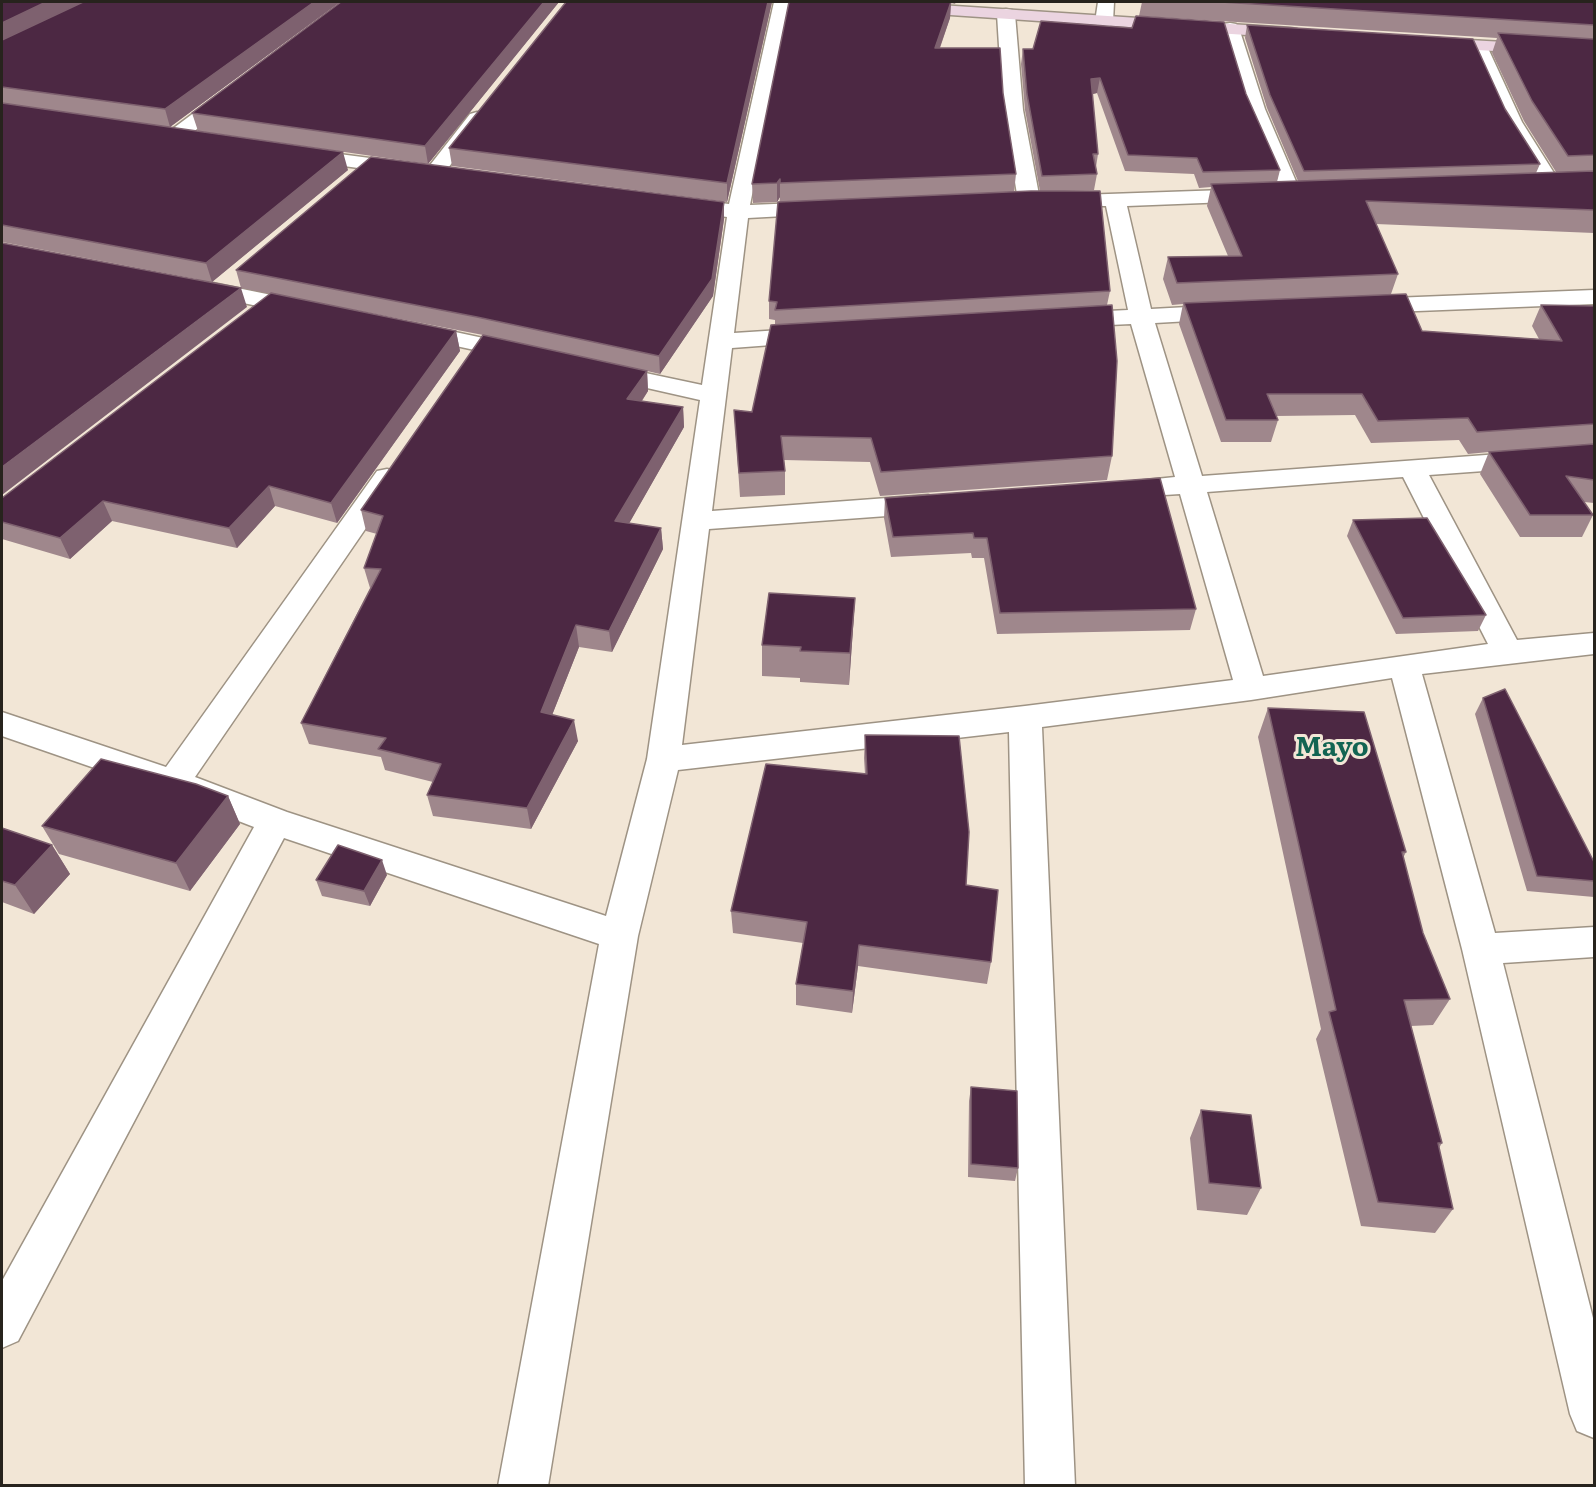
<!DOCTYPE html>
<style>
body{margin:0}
#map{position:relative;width:1596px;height:1487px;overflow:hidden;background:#f2e6d6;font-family:Literata,serif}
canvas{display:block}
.frame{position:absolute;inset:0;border:3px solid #27231d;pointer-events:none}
</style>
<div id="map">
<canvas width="1596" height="1487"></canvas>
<div class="frame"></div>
</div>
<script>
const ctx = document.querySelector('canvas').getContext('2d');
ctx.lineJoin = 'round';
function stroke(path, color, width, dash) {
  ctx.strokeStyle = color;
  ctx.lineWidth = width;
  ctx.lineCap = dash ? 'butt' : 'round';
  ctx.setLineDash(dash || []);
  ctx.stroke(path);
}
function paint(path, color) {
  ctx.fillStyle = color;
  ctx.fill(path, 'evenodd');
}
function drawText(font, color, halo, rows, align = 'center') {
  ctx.font = font + ' Literata,serif';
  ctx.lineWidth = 6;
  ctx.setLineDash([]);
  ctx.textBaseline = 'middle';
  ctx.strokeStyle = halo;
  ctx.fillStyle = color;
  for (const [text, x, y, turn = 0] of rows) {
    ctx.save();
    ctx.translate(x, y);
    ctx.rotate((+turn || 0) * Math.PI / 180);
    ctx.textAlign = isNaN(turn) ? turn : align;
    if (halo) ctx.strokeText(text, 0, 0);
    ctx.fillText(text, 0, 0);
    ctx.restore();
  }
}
const street = new Path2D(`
 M774,2h16l-40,203 72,-3 8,1 3,5 -3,5 -8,1 -74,4 -14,115 78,-5 9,2 3,5 -3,5 -9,2 -80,6 -20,163 216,-16 10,3 4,6 -4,6 -10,3 -219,16 -27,216 343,-39 208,-26 -53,-186 -62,4 -10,-2 -4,-6 4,-6 67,-7 -44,-153 -64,3 -8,-2 -4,-5 4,-5 8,-2 61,-3 -22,-104h-49l-7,-2 -4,-4 4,-4 204,-7 7,2 4,4 -4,4 -7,2 -127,5 24,103 74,-4 8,2 4,5 -4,5 -8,2 -70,4 47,153 392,-29v16l-165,12 88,165 77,-7v21l-172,20 73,259 99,-6v30l-91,6 91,359v116l-17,-7 -7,-17 -108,-465 -70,-271 -141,22 -209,27 33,759h-50l-16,-754 -331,38 -40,166 -90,550h-50l101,-542 -315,-106 -266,503 -16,7v-67l252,-454 -93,-36 -159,-55v-24l164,55 211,-296 10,-2 10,2 4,6 -206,300 92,35 319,104 41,-157 53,-359 -106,-24 -3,-5 3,-5 9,-2 99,21 25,-168 -48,-7 -8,-1 -3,-5 3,-5 8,-1 50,6zM1403,477l85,167 -225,32 -56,-184z
 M1098,2h16l-1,20 -3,4h-12l-3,-4z
 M1006,9l6,1 3,4 8,96 17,90 -4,4 -7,2 -7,-2 -4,-4 -15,-90 -6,-96 3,-4z
 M1230,23l6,1 3,4 26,81 36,84 -3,4 -7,2 -7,-2 -3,-4 -36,-84 -24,-81 3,-4z
 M1478,41l6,1 3,4 35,76 39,62 -3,4 -7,2 -7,-2 -42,-66 -33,-76 3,-4z
 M230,89l7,2 2,4 -2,4 -56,42h-14l-3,-4 3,-4 56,-42z
 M477,112l7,2 3,4 -46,59 -7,2 -7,-2 -3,-4 3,-4 43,-55z
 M301,149l107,14 7,2 3,4 -3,4 -7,2 -114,-16 -3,-4 3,-4z
 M198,280l108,22 8,2 4,5 -4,5 -8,2 -116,-24 -4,-5 4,-5z
 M1594,290v14l-227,9 -8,-2 -4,-5 4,-5 8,-2z
 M413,323l117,25 3,5 -3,5 -9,2 -116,-25 -4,-5 4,-5z`);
const secondary = new Path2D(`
 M824,2h70l397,26 6,1 3,4 -3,4 -6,1 -459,-31z
 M1433,38l161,9v10l-167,-10 -3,-4 3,-4z`);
const wall = new Path2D(`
 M2,2h338l-170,125 178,43 -136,112 -210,-40z
 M341,2h218l-131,162 -230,-33 -6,-18z
 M566,2h206l-45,200 -275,-36 -3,-18z
 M789,2h167l-1,2 -4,-1 -1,15 -10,30 63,45 13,81 -2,18 26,-1 -15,-81 -4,-46 2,-15 223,45 34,76 -3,12 21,-1 -31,-73 -22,-70 2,-13 258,84 35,55 -4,9 20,-1 -32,-51 -32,-68 5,-15 -358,-22 3,-14h452v231l-218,-9 22,50 -7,20 31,37 117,8 -7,-13 9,-21 53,1v197l-10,-1 9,13 -11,22h-62l-40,-63 9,-22 -21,2 -9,-14 -88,3 -16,-28 -79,1 2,4 -7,22h-50l-42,-118 4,-20 -11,1 -9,-26 5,-22 60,-1 -21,-50 4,-19 -12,1 -5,-14 -69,-3 -28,-78 -5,1 6,60 -2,13 1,7 -3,16 -29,1 45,100 -3,14 5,151 -5,24 -227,16 -10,-34 -86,-2 1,11v24l-45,2 -6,-87 18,2 23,-87v-5l-6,-1v-18l11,-104 -3,5 -24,1 -1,-19z
 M724,202v17l-11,77 -53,78 -13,-3 1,20 -6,10 41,6 1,20 -55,96 32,5 2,21 -51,103 -33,-5 -27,68 26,26 -47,88 -98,-13 -6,-21 6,-13 -48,-12 -4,-13 -72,-13 -8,-21 69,-135 -6,-20 13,-34 -11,-3 -5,-21 122,-175 -190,-37 163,33 4,20 -123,172 -62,-17 -38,42 -125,-27 -42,38 -68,-20v-41l269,-204 -30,-6 -5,-18z
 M885,498l311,111 -6,21 -193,4 -13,-76h-12l-1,-5 -80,4 -7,-39z
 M1353,520l133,95 -8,16 -82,3 -49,-98z
 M855,598l-2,31 -4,56 -49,-3v-4l-38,-2v-31z
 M1483,698l111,183v16l-67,-6 -52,-177z
 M1268,708l138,144 -3,6 20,75 27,66 -17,26 -22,1 31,117 -3,5 14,61 -18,24 -74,-7 -45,-187 5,-10 -63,-292z
 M865,735l101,150 25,77 -4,22 -129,-18 -6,47 -56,-8v-21l7,-41 -70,-10 -2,-22 134,-137 -1,-16z
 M228,796l12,28 -50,67 -131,-37 -17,-28z
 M2,828l50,17 18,29 -36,40 -32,-12z
 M387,875l-17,31 -48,-10 -6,-16z
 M971,1087l47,81 -3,13 -47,-4 1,-76z
 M1201,1110l60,78 -14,27 -50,-5 -7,-72z`);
const shadedWall = new Path2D(`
 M46,2h39l-83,41v-20z
 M314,2h26l-170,125 -5,-18z
 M544,2h15l-131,162 -3,-18z
 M768,2h4l-45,200v-19z
 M951,2l-1,16 -16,46 1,-16z
 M1100,78l-3,15 -8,2 2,-16z
 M343,152l5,18 -136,112 -6,-19z
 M780,179v18l-3,5v-19z
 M724,202v17l-11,77 -53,78 -1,-18z
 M241,288l6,19 -245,188v-28z
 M456,331l4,20 -123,172 -6,-20z
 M647,371l1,20 -19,29 -2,-21z
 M683,407l1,20 -66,116 -3,-22z
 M269,486l6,20 -38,42 -8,-20z
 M103,501l9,20 -42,38 -10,-21z
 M661,528l2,21 -51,103 -3,-21z
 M855,598l-2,31 -4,56 1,-32z
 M576,625l3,22 -34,86 -4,-21z
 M574,720l4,21 -47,88 -4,-21z
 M228,796l12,28 -50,67 -14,-28z
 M52,845l18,29 -36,40 -19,-29z
 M382,860l5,15 -17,31 -6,-15z
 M859,945l-1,21 -6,47 1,-22z`);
const building = new Path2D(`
 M2,2h44l-44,21z
 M83,2h231l-149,107 -163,-22v-47z
 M341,2h203l-119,144 -233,-33z
 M566,2h202l-41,181 -278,-35z
 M789,2h162l-16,46h65l3,45 13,81 -236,9v-4l-3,4 -25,1z
 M1221,2h373v23z
 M1136,16l88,6 22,72 34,76 -77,2 -6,-14 -69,-3 -28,-77 -9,1 7,75h-5l4,20 -55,2 -15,-82 -4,-45h10l8,-28 91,7z
 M1247,25l226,14 32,70 35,55 -236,7 -34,-76z
 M1498,33l96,6v116l-26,1 -36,-55z
 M2,103l341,49 -137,111 -204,-38z
 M371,157l353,45 -12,77 -53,77 -182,-39 -241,-47z
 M1594,171v39l-228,-9 32,73 -221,9 -9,-26 74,-1 -31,-72z
 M1031,191h69l10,100 -335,19 2,-8 -8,-1 9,-99z
 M2,243l239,45 -239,179z
 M271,293l185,38 -125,172 -62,-17 -40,42 -126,-27 -43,37 -58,-16v-24z
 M1406,294l16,37 140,10 -21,-36 53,1v118l-117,8 -9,-14 -90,3 -16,-27h-95l11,26h-52l-42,-117z
 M1112,305l5,56 -5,95 -231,16 -10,-34 -90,-2 4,35 -46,2 -5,-63 18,2 19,-87z
 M483,335l164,36 -20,28 56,8 -68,114 46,7 -52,103 -33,-6 -35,87 33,8 -47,88 -100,-13 14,-31 -63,-15 8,-11 -85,-15 80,-154 -17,-1 19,-52 -22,-6z
 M1594,444v36l-28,-4 27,39h-63l-41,-63z
 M1160,478l36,131 -196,4 -13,-75h-13l-1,-5 -80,4 -8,-39z
 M1427,518l59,97 -83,3 -50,-98z
 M769,593l86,5 -5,55 -50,-2 1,-4 -39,-2z
 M1505,689l89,173v19l-57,-5 -54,-178z
 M1268,708l96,4 42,140h-4l21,81 27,66 -46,1 38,143h-4l15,66 -75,-7 -49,-190 7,-2z
 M865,735l94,1 10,96 -3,53 32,5 -7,72 -132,-17 -6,46 -57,-7 11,-62 -76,-11 35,-147 101,10z
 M101,759l95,25 32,12 -52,67 -134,-37z
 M2,828l50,17 -37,40 -13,-4z
 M338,845l44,15 -18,31 -48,-11z
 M971,1087l46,4 1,77 -47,-4z
 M1201,1110l50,5 10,73 -52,-5z`);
const districtNames = [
 ["Mayo",1332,748]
];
stroke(street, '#9e9384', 3);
stroke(secondary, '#9e9384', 3);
paint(street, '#fff');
paint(secondary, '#ebd4e0');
paint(wall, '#9f878c');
paint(shadedWall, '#7e616f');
paint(building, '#4c2843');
stroke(building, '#7e616f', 1.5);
drawText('bold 27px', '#126452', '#f2e6d6', districtNames);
</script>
